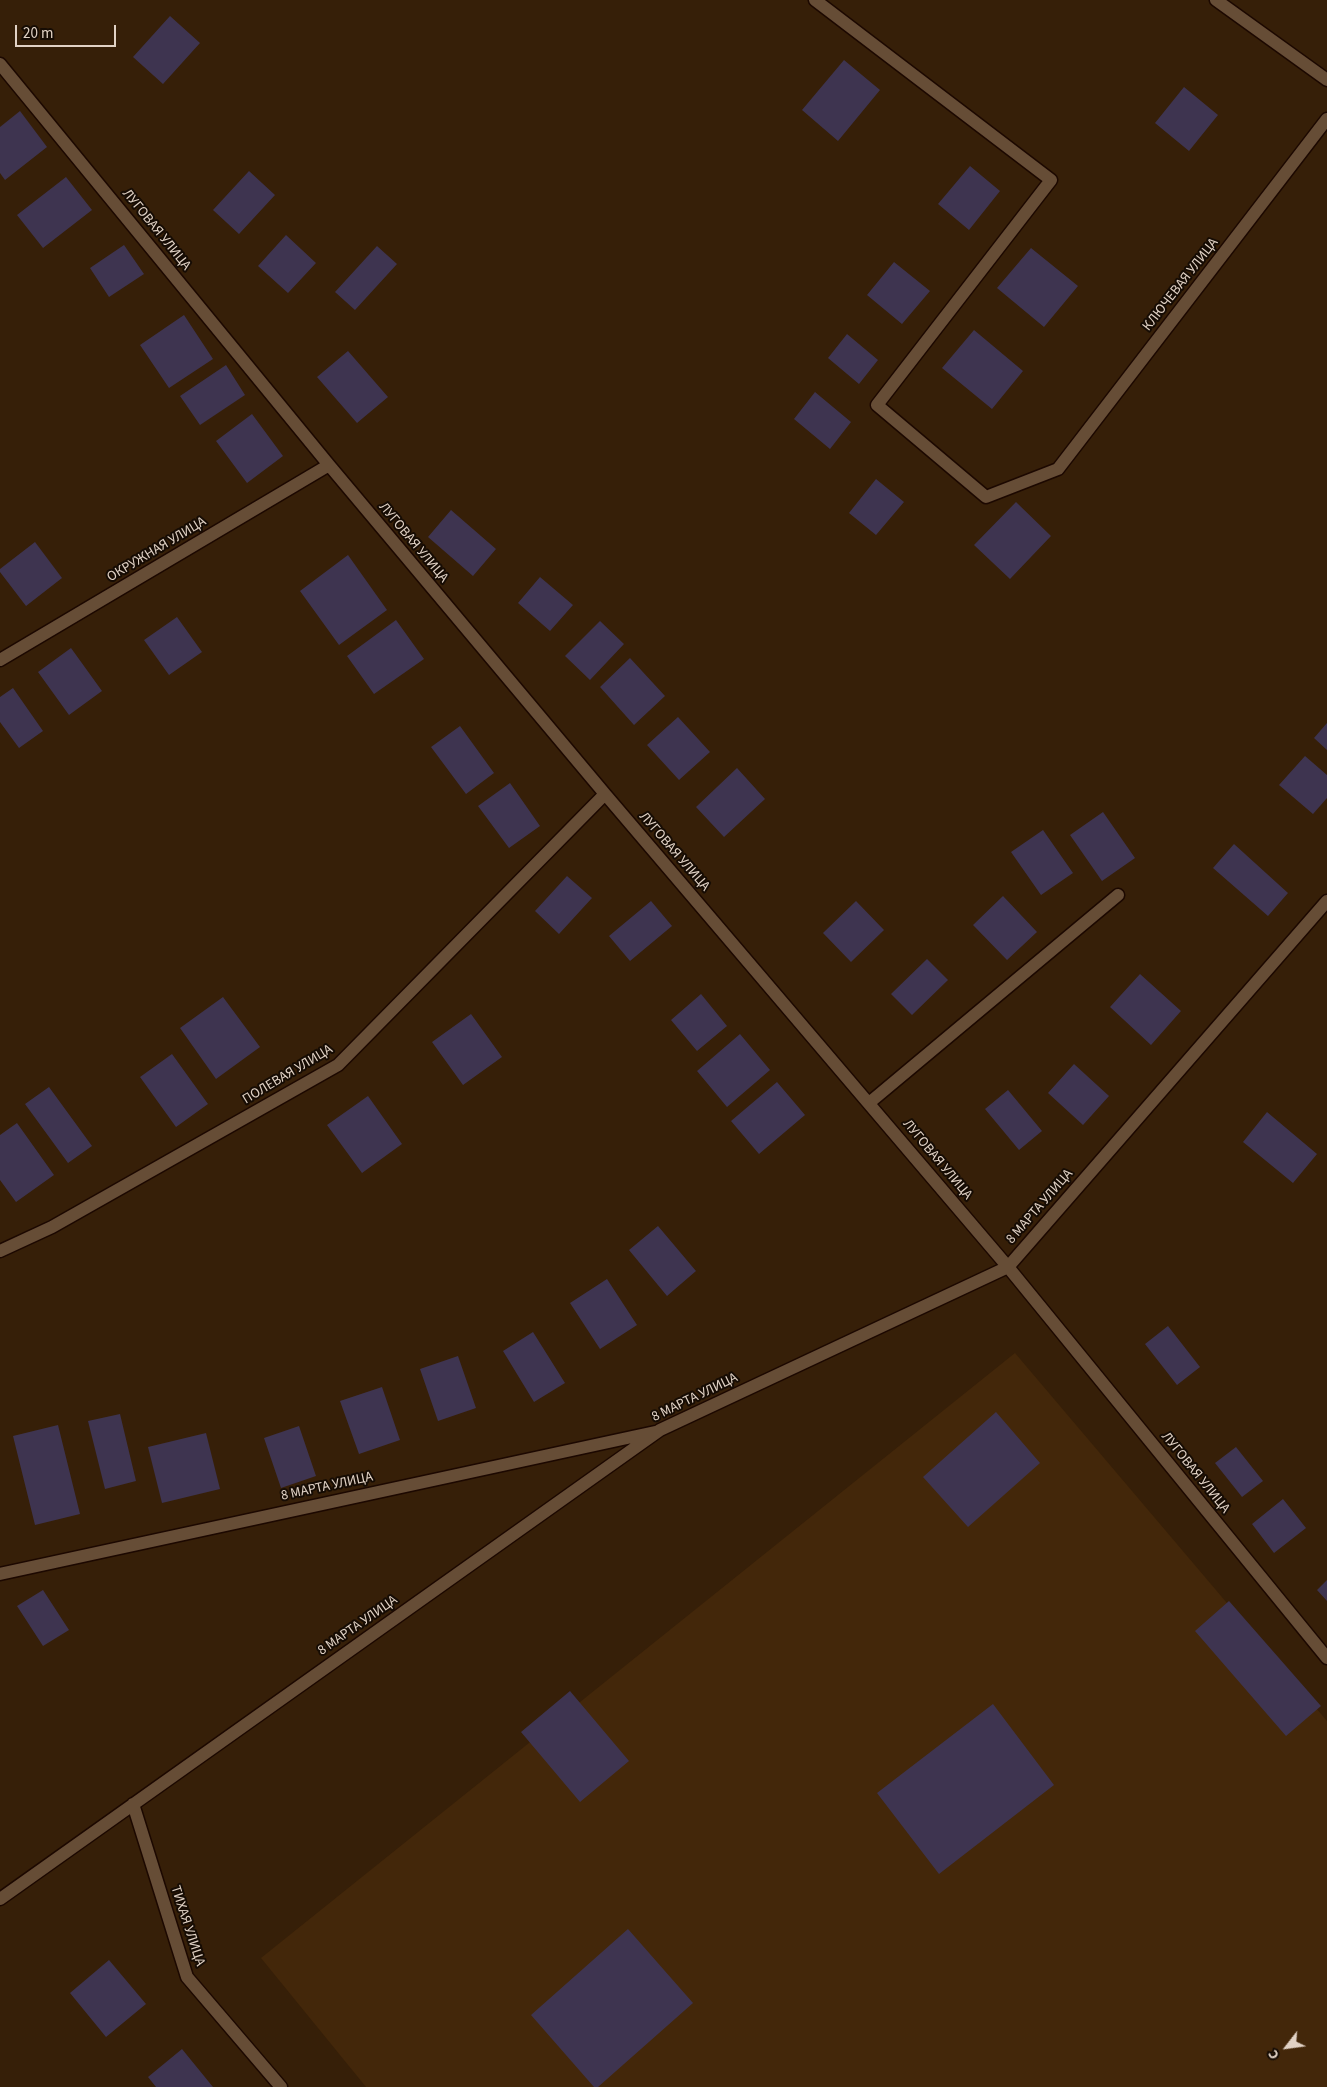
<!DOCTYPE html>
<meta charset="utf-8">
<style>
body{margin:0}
#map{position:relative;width:1327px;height:2087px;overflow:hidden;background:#361f08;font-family:"Source Sans 3",sans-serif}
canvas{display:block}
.north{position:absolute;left:1262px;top:2022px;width:50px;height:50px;-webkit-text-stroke:4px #160c04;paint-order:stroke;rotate:240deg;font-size:14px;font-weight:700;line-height:20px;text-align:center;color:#e1d2c5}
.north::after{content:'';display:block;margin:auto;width:18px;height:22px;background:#e1d2c5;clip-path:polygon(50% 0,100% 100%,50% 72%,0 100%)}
.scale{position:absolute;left:15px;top:25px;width:101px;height:22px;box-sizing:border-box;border:2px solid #e1d2c5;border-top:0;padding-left:6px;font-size:15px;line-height:18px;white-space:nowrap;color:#e1d2c5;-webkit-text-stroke:4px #160c04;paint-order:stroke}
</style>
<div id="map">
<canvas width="1327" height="2087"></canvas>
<div class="north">С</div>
<div class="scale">20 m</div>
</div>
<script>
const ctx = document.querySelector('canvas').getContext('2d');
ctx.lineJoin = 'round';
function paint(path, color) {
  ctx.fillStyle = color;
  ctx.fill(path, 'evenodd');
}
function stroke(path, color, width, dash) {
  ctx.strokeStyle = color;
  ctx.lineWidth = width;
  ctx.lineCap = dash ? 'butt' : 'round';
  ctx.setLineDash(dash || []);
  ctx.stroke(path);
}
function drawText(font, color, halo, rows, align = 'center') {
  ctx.font = font + ' "Source Sans 3",sans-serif';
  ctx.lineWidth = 4;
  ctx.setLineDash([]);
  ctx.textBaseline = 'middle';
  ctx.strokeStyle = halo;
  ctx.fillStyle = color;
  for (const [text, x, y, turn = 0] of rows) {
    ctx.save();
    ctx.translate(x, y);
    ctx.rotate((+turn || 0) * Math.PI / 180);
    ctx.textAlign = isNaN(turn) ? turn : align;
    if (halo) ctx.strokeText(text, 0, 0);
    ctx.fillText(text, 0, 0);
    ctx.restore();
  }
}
const built = new Path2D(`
 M1015,1353l312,368v366h-961l-105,-129z`);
const building = new Path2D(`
 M170,16l30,27 -37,41 -30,-27z
 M844,60l36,30 -42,51 -36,-31z
 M1184,87l34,28 -29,36 -34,-28z
 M20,111l27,36 -42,33 -5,-7v-46z
 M970,166l30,25 -31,39 -31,-26z
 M249,171l26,24 -36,39 -26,-24z
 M66,177l26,33 -49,38 -26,-33z
 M286,235l30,28 -28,30 -30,-27z
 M124,245l20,29 -35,23 -19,-29z
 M377,246l20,18 -42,46 -20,-18z
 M1031,248l47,38 -34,41 -47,-39z
 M894,262l36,29 -28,33 -35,-29z
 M184,315l29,44 -44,29 -29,-43z
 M974,330l49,41 -31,38 -50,-41z
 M847,334l31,26 -19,24 -31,-26z
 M348,351l40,46 -31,26 -40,-46z
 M226,365l19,30 -45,30 -20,-29z
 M815,392l36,30 -21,27 -36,-30z
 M252,414l31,42 -36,27 -31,-42z
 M876,479l28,23 -28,33 -27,-22z
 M1016,502l35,34 -41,43 -36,-34z
 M451,510l45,39 -23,27 -45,-39z
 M35,542l27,36 -36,28 -26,-34v-3z
 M348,555l39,55 -48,35 -39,-54z
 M540,577l33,28 -23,26 -32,-28z
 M177,617l25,35 -33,23 -25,-35z
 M396,620l28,39 -50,35 -27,-38z
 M600,621l24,23 -34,36 -25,-24z
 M71,648l31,43 -33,24 -31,-43z
 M630,658l35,38 -31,29 -34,-38z
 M13,688l30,43 -24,17 -19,-26v-25z
 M678,717l32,35 -31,28 -32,-35z
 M1327,723v27l-13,-12z
 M460,726l34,47 -28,21 -35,-47z
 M1305,756l22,19v23l-14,16 -34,-29z
 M737,768l28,31 -41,38 -28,-30z
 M510,783l30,43 -31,22 -31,-42z
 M1103,812l32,46 -33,23 -32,-46z
 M1043,830l30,43 -32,22 -30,-43z
 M1234,844l54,49 -20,23 -55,-48z
 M567,876l25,22 -33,36 -24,-23z
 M1003,896l34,36 -30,28 -34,-35z
 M651,901l21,25 -42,35 -21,-25z
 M856,901l28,29 -33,32 -28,-29z
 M927,959l21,21 -36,35 -21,-21z
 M1140,974l41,37 -30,34 -41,-38z
 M701,994l26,32 -30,25 -26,-31z
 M223,997l37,50 -44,32 -36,-51z
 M471,1014l31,43 -39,28 -31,-43z
 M740,1034l30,36 -43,37 -30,-36z
 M172,1054l36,50 -32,23 -36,-50z
 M1074,1064l35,32 -26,29 -35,-32z
 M777,1082l28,33 -46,39 -28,-33z
 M49,1087l43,59 -24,17 -43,-59z
 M1008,1090l34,41 -23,19 -34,-41z
 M368,1096l34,48 -40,29 -35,-48z
 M1267,1112l50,42 -24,29 -50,-41z
 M17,1123l37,52 -38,27 -16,-22v-45z
 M658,1226l38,45 -29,25 -38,-46z
 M607,1279l30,46 -37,24 -30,-46z
 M1168,1326l32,41 -23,18 -32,-41z
 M533,1332l32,51 -31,19 -31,-51z
 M458,1356l18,52 -38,13 -18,-52z
 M382,1387l18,53 -41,14 -19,-53z
 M996,1412l44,51 -72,64 -45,-50z
 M120,1414l16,67 -31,8 -17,-68z
 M58,1425l22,89 -45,11 -22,-89z
 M299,1426l17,50 -35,12 -17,-50z
 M206,1433l14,56 -58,14 -14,-56z
 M1236,1447l27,34 -21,16 -27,-34z
 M1283,1499l23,29 -32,25 -22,-29z
 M1327,1580v21l-10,-11z
 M43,1590l26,40 -26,16 -26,-40z
 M1229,1601l92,105 -35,30 -91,-105z
 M570,1691l59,70 -49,41 -59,-70z
 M993,1704l61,81 -115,89 -62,-81z
 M628,1929l65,74 -95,84h-4l-63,-72z
 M109,1960l37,44 -40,33 -36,-44z
 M182,2049l31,38h-57l-8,-10z`);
const minor = new Path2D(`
 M815,0l236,180 -174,225 109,92 72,-28 269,-350
 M1216,0l111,80
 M0,64l329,401 276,329 403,473 319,391
 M0,660l329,-195
 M869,1103l249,-208
 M0,1251l52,-24 286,-162 267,-271
 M0,1574l655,-142
 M133,1804l54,173 94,110
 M0,1899l660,-469 348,-163 319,-366`);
const streetNames = [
 ["ЛУГОВАЯ УЛИЦА",156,230,51],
 ["КЛЮЧЕВАЯ УЛИЦА",1181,285,-52],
 ["ЛУГОВАЯ УЛИЦА",413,543,50],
 ["ОКРУЖНАЯ УЛИЦА",157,550,-31],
 ["ЛУГОВАЯ УЛИЦА",674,852,49],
 ["ПОЛЕВАЯ УЛИЦА",288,1075,-31],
 ["ЛУГОВАЯ УЛИЦА",937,1160,50],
 ["8 МАРТА УЛИЦА",1040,1207,-49],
 ["8 МАРТА УЛИЦА",695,1398,-26],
 ["ЛУГОВАЯ УЛИЦА",1195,1473,51],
 ["8 МАРТА УЛИЦА",327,1487,-12],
 ["8 МАРТА УЛИЦА",358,1626,-35],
 ["ТИХАЯ УЛИЦА",187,1926,72]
];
paint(built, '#43270a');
paint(building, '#3e3450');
stroke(minor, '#1c0800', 15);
stroke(minor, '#664d36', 12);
drawText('14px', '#e1d2c5', '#160c04', streetNames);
</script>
